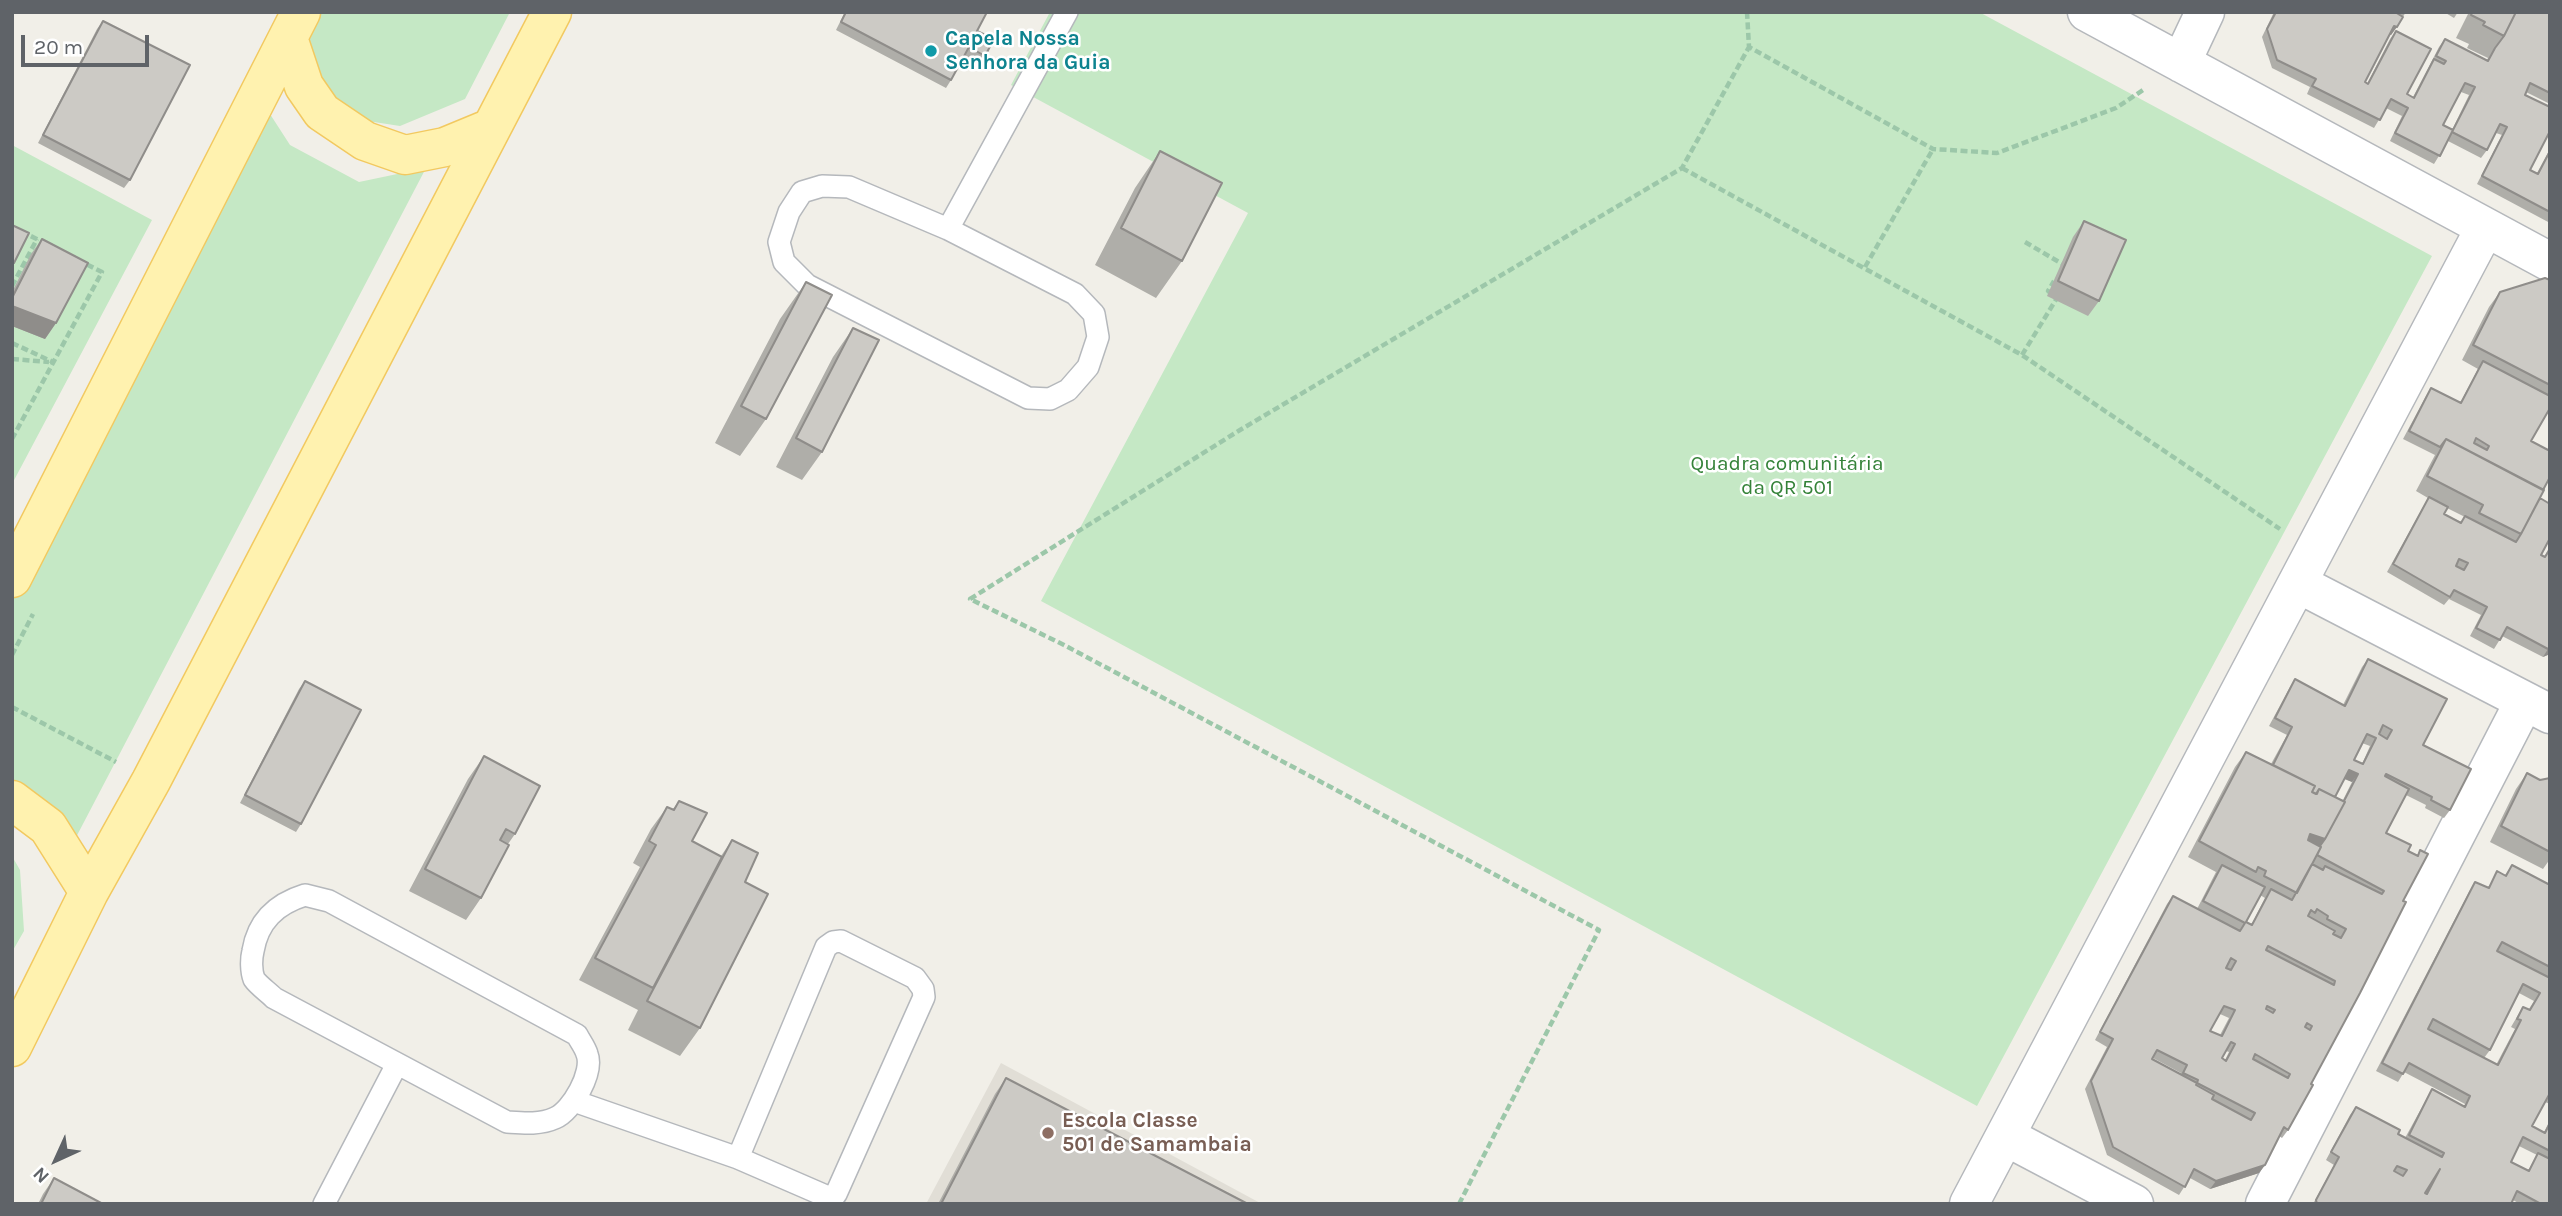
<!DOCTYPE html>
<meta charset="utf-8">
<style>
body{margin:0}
#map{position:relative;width:2562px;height:1216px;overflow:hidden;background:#f1efe8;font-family:Karla,sans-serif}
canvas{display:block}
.frame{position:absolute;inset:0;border:14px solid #5f6368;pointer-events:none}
.north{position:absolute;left:21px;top:1125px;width:70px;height:70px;-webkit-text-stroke:5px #fff;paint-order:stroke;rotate:225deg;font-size:19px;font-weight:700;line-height:28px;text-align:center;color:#5f6368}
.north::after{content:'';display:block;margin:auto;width:24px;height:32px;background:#5f6368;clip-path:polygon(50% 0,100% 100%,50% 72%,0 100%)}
.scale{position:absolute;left:21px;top:35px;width:128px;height:32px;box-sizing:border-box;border:4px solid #5f6368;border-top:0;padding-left:9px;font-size:21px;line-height:24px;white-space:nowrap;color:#5f6368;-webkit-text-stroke:5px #fff;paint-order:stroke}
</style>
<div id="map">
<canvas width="2562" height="1216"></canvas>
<div class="frame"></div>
<div class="north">N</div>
<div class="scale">20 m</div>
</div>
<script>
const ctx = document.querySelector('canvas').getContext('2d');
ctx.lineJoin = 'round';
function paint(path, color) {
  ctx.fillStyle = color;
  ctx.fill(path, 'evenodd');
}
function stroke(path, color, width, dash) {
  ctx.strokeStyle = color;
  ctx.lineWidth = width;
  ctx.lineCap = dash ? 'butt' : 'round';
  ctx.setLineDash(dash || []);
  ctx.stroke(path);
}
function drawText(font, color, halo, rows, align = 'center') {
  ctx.font = font + ' Karla,sans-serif';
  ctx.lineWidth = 5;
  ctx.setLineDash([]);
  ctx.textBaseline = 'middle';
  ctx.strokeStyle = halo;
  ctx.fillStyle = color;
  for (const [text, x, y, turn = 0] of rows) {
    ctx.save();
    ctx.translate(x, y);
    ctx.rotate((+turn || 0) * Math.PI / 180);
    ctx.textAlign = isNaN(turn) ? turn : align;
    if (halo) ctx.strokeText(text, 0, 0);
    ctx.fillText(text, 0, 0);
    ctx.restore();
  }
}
const education = new Path2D(`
 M1001,1063l261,141h-336z`);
const green = new Path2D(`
 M314,12h196l-45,87 -65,27 -52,-8 -36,-25 -10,-58z
 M1050,12h929l453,244 -455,850 -936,-505 207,-388 -237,-128z
 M259,97l31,48 69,37 67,-14 -353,675 -22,-39 -39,-19v-204z
 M12,145l140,75 -140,264z
 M12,856l8,14 4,61 -12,21z`);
const path = new Path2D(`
 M1747,12l2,35 184,102 64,4 119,-45 27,-18
 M1682,168l340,187 258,174
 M12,227l31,15
 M2025,242l39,23
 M1865,267l68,-118
 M12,286l25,-47
 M12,343l41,19
 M2022,355l35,-57 -9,-7 6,-10
 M12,359l37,3
 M12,439l90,-167 -20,-10
 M12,655l21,-41
 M12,707l104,55
 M1459,1204l140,-274 -535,-285 -94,-46 270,-169 442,-262 67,-121`);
const lane = new Path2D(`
 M822,186l27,1 99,42 127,65 19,20 4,23 -10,30 -20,23 -18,9 -22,-1 -221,-113 -23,-23 -5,-20 10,-30 13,-20z
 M948,229l119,-217
 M305,895l24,6 248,134c3,6 8,12 10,19 7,18 -15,57 -32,64 -15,7 -33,5 -48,4l-233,-124c-6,-6 -16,-13 -20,-19 -3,-8 -3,-20 -1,-28 5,-30 23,-47 52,-56z
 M841,941l74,37 8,11 1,8 -88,197 -8,3 -90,-39 88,-211 7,-5z
 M574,1101l164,57
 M324,1204l73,-140`);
const street = new Path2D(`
 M2087,12l463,250
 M2181,63l24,-51
 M2299,584l251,130
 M2005,1136l129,68
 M1969,1204l516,-976
 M2265,1204l259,-502`);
const primary = new Path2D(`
 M288,38l16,48 18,26 43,29 40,14 40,-8 46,-19
 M12,578l289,-566
 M12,800l36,27 41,65
 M12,1047l77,-155 62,-111 401,-769`);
const wall = new Path2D(`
 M845,12h142l-10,19 8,25 -6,8 -15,-8 -13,24 -5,8 -110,-58z
 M2274,12h132l-15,23h-1l-25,47 2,2 23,-45 6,-8 11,63 6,3 26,-50 6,-8 42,21 2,-4 -1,2 -21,-10 2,-4 -13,-6 13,-26h81v92l-24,-12 -1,3 5,75 7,3 13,-24v74l-73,-39 25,-49 -6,-2 -9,17 -6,8 -33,-17 -14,23 -44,-23 12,-25 -16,-8 -12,20 -67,-34 3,-7 -38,-19 -10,-31zM2461,92l8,3 -17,35 -9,-5z
 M2444,12h14l-4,6z
 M103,21l27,159 -6,8 -86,-45 59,-114z
 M1160,151l22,110 -26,37 -61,-33 40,-77z
 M2084,221l15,80 -11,15 -41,-20 26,-59z
 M42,239l14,84 -11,16 -33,-13v-34l19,-38z
 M2550,280v128l-19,33 12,49 -3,8 1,57 3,2 6,-11v108l-7,3 -41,-21 -8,13 -24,-13 11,-21 -32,-16 -5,6 -57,-33 41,-74 -12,-7 19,-36 -32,-16 23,-43 5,-8 29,15 18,-34 -16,-9 27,-53 11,-15zM2447,508l18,9 -4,5 -17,-8z
 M806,282l-40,137 -26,37 -25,-13 65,-124z
 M853,328l-31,124 -20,28 -26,-13 57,-110z
 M2368,659l55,86 27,65 -6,8 -19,-10 1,-3 -20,-10 -20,38 22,18 9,4 3,-5 -17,51 -115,229 -6,8 -3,-2 -14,29 -6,8 -49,16 -20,-11 -11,17 -72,-40 -22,-66 22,-42 -12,-7 72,-136 6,-8 24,13 19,-37 -28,-15 47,-90 11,-15 25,12 16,-29 -18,-9 21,-39 5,-8 48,26 19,-38zM2362,743l8,3 -8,18 -8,-4zM2344,779l8,3 -9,18 -8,-3zM2260,895l5,3 -14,27 -5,-3zM2220,1014l9,4 -9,17 -10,-4zM2226,1051l3,1 -4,8 -3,-2zM2153,1058l28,15v1l-29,-15z
 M305,681l-4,143 -5,8 -56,-29 59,-114z
 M484,756l31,78 -7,10 -27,54 -15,22 -57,-29 59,-112z
 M2527,773l13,7 10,-2v81l-7,10 -53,-27 26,-53z
 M679,801l13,40 29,15 11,-16 13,42 -45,146 -20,28 -52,-26 10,-20 -59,-30 61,-113 -7,-4 18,-34 16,-22 6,2z
 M2512,865l38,20v219l-5,-2 -13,24 12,6 6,-12v84h-30l-7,-4 -2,4h-198l21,-39 -8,-5 24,-45 6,-8 49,31 22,-40 5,-9 32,17 1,-2 -61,-32 -6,10 -22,-11 94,-181 5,-8 13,6 9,-17 8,4zM2519,993l15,8 -5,8 -6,-2 -5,8 -7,12 4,2 -19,36 -68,-36 56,29 6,-8zM2519,1146l18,9 -9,16 -17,-9z
 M1006,1078l242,126h-310l57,-110z
 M54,1178l49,26h-65l5,-10z`);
const shadedWall = new Path2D(`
 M2394,26l3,1 -6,8 -2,-1z
 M12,306l44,17 -11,16 -33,-13z
 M2550,648v6l-7,3 5,-8z
 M2349,770l9,4 -6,8 -9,-4z
 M2310,834l15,5 -11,16 -15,-5z
 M2265,1165l-6,8 -49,16 6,-8z`);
const building = new Path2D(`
 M846,12h141l-10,19 17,8 -9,17 -16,-9 -18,33 -110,-58z
 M2276,12h119l8,5 -6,10 -3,-1 -29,56 3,2 28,-53 35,18 -24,45 7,4 20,-39 10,5 2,-3 -10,-5 9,-17 43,22 7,-13 9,-12 12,-24h34v81l-20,-10 -5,12 25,12v24l-20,39 8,4 12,-23v61l-68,-36 25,-49 -7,-3 -13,26 -35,-18 1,-2 -13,26 -45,-23 13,-25 -17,-9 -11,21 -68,-34 4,-7 -39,-19 -10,-31zM2465,83l10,4 -22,43 -10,-5z
 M2473,12h43l-12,24 -21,-11 2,-3 -14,-7z
 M103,21l87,44 -60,115 -87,-45z
 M1160,151l62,32 -40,78 -61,-33z
 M2084,221l42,19 -27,61 -41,-20z
 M12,225l17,8 -15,30h-2z
 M42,239l46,24 -32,60 -44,-17v-8z
 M2545,278l5,2v105l-77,-40 27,-53z
 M806,282l26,13 -66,124 -25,-13z
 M853,328l26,12 -57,112 -26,-14z
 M2483,361l67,35v12l-19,33 19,10v26l-7,13 -97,-51 -6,8 -31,-16 22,-43 30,15zM2476,438l13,8 -2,4 -13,-7z
 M2446,439l98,51 -23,44 -42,-21 4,-8 -56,-29z
 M2429,497l19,10 -4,7 17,9 4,-7 51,26 5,-8 19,-36 10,6v34l-9,17 4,2 5,-8v99l-2,1 -41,-22 -7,13 -24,-12 11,-21 -33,-17 -4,7 -57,-33zM2459,559l9,4 -4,7 -8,-4z
 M2368,659l79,40 -24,46 48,24 -21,41 -19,-10 1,-3 -46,-23 -1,2 24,13 -23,44 25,12 -3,6 10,5 2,-6 8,4 -25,47 3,1 -46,91 -49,91 2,1 -25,45 -4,-3 -19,38 -49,16 -22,-12 -9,18 -72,-40 -22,-66 22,-42 -13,-7 73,-136 67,35 5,-8 -42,-22 19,-36 43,22 -19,35 6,3 19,-36 21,11 20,-36 11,6 2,-4 57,28 2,-3 -67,-36 4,-8 -1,-1 5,-7 20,-37 -1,-1 14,-27 -9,-4 -14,27 -16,-8 -3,5 -4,-2 3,-6 -42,-21 19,-38 -17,-9 20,-39 50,27zM2383,725l9,5 -5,9 -8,-5zM2367,734l9,4 -13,26 -9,-4zM2317,909l11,7 -1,3 19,10 -5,9 -8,-4 2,-3 -27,-15 3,-6 4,3zM2268,946l67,35 -1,4 -68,-35zM2231,958l5,3 -5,9 -5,-2zM2224,1006l11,4 -13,26 -12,-5zM2267,1006l8,4 -2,3 -7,-4zM2307,1023l5,3 -2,4 -5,-3zM2231,1042l4,2 -9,17 -4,-3zM2157,1050l30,15 -4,8 15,7 -1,3 -45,-24zM2255,1054l35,20 -2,4 -35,-19zM2197,1083l58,30 -4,7 -39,-21 2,-4 -18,-10z
 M305,681l56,29 -60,114 -56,-29z
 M2246,752l69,34 -3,6 5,2 2,-5 26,13 -20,37 -15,-5 -2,6 13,7 -24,46 -33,-17 2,-5 -8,-4 -2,5 -57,-31z
 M484,756l56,30 -25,48 -9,-5 -6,11 9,5 -28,53 -56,-29z
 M2527,773l13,7 10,-2v74l-49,-26z
 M679,801l28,12 -15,28 30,16 -69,131 -58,-30 61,-113 -7,-4 18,-34 7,3z
 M732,840l26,13 -13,29 23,12 -68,134 -53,-27z
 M2512,865l38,20v82l-48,-25 -5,9 53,27v115l-18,33 13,7 5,-10v28l-27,-14 -12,25 18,9 9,-18 12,6v45h-9l-24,-13 -6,13h-194l-1,-4 23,-43 -8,-5 25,-45 44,23 -2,4 44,23 2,-4 -35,-18 23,-46 33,18 5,-11 -61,-33 -6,11 -21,-11 93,-181 14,6 8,-17 9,5zM2523,984l17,9 -10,17 -7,-3 -6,12 4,1 -23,45 -70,-36 5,-10 57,31zM2397,1166l10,4 -4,6 -9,-5zM2440,1169l-13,25 -2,-1z
 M1006,1078l242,126h-307z
 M54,1178l49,26h-62z`);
const markers = [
 [931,51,7,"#0f9aa8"],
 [1048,1133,7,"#8d6e63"]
];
const cultureNames = [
 ["Capela Nossa",945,39],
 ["Senhora da Guia",945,63]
];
const parkNames = [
 ["Quadra comunitária",1787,464],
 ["da QR 501",1787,488]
];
const educationNames = [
 ["Escola Classe",1062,1121],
 ["501 de Samambaia",1062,1145]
];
paint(education, '#e1ded6');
paint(green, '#c5e8c5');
stroke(lane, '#b5b8bc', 24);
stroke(street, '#b5b8bc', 41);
stroke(primary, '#f2c960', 41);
stroke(path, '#9cc7a9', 4.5, [7, 3.5]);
stroke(lane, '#fff', 21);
stroke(street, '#fff', 38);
stroke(primary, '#fff2af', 38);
paint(wall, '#afaea9');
paint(shadedWall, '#8f8d8a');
paint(building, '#cccac5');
stroke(building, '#8f8d8a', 2);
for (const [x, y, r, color] of markers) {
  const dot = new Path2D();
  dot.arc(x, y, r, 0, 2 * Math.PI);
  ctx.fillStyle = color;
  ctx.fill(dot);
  stroke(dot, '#fff', 2.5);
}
drawText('bold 21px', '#0d838f', '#fff', cultureNames, 'left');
drawText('21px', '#348238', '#fff', parkNames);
drawText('bold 21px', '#785e54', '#fff', educationNames, 'left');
</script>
